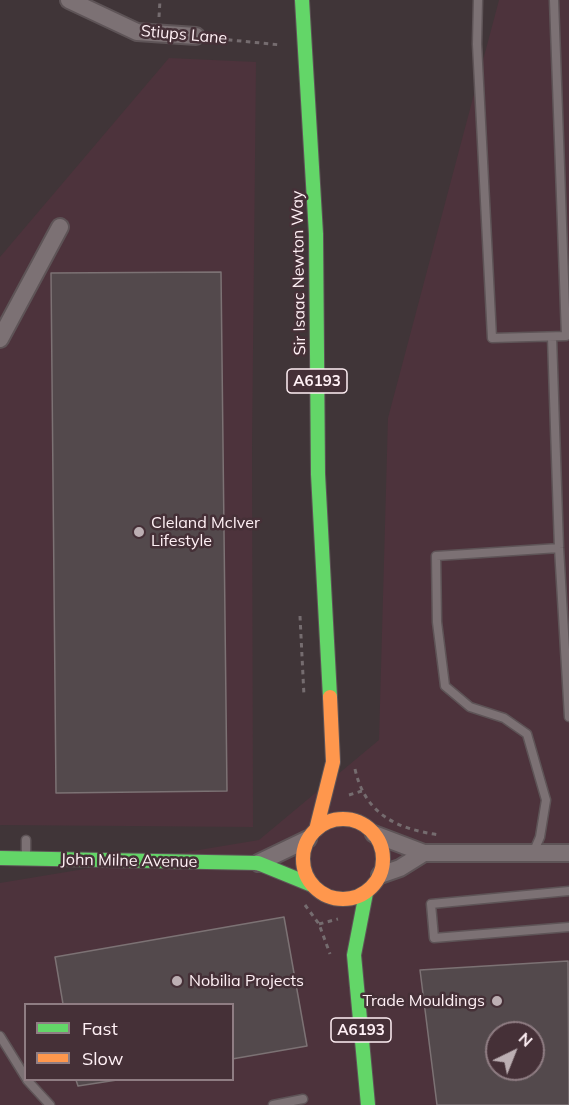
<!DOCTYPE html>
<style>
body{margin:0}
#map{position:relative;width:569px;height:1105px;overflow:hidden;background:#403538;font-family:Mulish,sans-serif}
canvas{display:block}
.legend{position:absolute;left:24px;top:1003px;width:210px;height:78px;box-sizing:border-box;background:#453037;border:2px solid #8f7d83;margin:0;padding:8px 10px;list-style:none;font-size:18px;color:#fff0f5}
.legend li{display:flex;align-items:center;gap:12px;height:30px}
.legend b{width:30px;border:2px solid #8f7d83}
.north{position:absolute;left:485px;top:1021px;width:60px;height:60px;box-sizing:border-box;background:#453037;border:2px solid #8f7d83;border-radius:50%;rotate:43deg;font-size:16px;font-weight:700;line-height:24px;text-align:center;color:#fff0f5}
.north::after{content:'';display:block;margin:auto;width:21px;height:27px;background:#bcafb3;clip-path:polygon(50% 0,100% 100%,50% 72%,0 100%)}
</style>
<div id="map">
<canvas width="569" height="1105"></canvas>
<ul class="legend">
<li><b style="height:8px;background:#63d668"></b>Fast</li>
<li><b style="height:8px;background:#ff974d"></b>Slow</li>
</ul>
<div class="north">N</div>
</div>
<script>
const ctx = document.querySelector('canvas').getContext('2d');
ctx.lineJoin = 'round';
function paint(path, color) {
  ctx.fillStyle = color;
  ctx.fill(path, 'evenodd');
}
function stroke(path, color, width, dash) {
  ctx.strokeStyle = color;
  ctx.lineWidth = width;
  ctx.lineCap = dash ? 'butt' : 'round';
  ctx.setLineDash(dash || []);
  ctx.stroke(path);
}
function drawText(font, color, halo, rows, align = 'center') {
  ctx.font = font + ' Mulish,sans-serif';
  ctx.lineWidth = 5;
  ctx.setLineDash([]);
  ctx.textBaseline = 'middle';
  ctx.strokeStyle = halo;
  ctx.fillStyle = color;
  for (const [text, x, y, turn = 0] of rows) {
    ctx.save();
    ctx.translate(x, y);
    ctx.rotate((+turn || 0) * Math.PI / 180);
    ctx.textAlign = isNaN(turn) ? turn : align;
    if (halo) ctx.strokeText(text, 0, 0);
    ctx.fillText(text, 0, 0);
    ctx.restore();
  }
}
const built = new Path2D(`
 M499,0h70v1105h-569v-222l259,-43 120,-100 9,-322zM26,1004h206v76h-206zM497,1033h36v36h-36z
 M169,58l87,4 -4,383 1,382 -253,-2v-568z`);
const building = new Path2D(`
 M221,272l6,519 -171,2 -5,-520z
 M284,917l23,129 -75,13v-55h-169l-8,-47z
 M568,961l1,144h-132l-17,-135zM497,1033h36v36h-36z
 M76,1080h41l-39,6z`);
const path = new Path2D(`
 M159,17l1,-17
 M210,38l71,7
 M300,616l4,80
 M355,769c10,45 41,60 85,66
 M349,795l13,-4
 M305,905l14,19 11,30
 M319,924l19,-5`);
const lane = new Path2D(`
 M478,0l-1,44 15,294 74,-2 -12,-336
 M552,337l7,211 10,169
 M26,840v18
 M533,853l7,-16 6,-37 -19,-66 -23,-16 -34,-11 -25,-21 -8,-64 -1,-66 123,-8
 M569,891l-138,13 3,34 135,-11
 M0,1036l26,42
 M27,1080l23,25
 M273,1105l30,-6`);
const street = new Path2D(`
 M69,0l68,32 59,4
 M0,339l60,-112
 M374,834l50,19h145
 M258,863l50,-24
 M380,875l20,-7 24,-15`);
const fast = new Path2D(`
 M302,0l14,234 2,240 12,223
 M0,858l258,5 54,22
 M366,893l-12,62 14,150`);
const slow = new Path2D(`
 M303 859a40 40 0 1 1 80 0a40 40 0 1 1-80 0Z
 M316,830l17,-68 -3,-65`);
const markers = [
 [139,532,6,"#bcafb3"],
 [177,981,6,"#bcafb3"],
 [497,1001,6,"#bcafb3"]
];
const shields = [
 [317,381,60],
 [361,1030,60]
];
const shieldNames = [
 ["A6193",317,381],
 ["A6193",361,1030]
];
const streetNames = [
 ["Stiups Lane",184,35,5],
 ["Sir Isaac Newton Way",299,273,-91],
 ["John Milne Avenue",129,861,1]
];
const poiNames = [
 ["Cleland McIver",151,523],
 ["Lifestyle",151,541],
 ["Nobilia Projects",189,981],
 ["Trade Mouldings",485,1001,"right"]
];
paint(built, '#4d333c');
paint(building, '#53494c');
stroke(building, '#7c7274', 1.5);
stroke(lane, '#5e5457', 11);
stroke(street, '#5e5457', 20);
stroke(fast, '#5e5457', 16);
stroke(slow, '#5e5457', 16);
stroke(path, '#756c6f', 3, [4.5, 4.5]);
stroke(lane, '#7c7174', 8);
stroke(street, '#7c7174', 16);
stroke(fast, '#63d668', 14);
stroke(slow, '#ff974d', 14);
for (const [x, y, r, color] of markers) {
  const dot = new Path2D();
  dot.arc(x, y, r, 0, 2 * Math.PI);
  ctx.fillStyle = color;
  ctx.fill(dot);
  stroke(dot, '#453037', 2);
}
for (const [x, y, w] of shields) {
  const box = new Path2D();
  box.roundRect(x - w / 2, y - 12, w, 24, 4.5);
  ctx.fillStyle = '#453037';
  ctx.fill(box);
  stroke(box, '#fff0f5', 1.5);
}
drawText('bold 15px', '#fff0f5', null, shieldNames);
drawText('16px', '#fff0f5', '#453037', streetNames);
drawText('16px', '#fff0f5', '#453037', poiNames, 'left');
</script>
